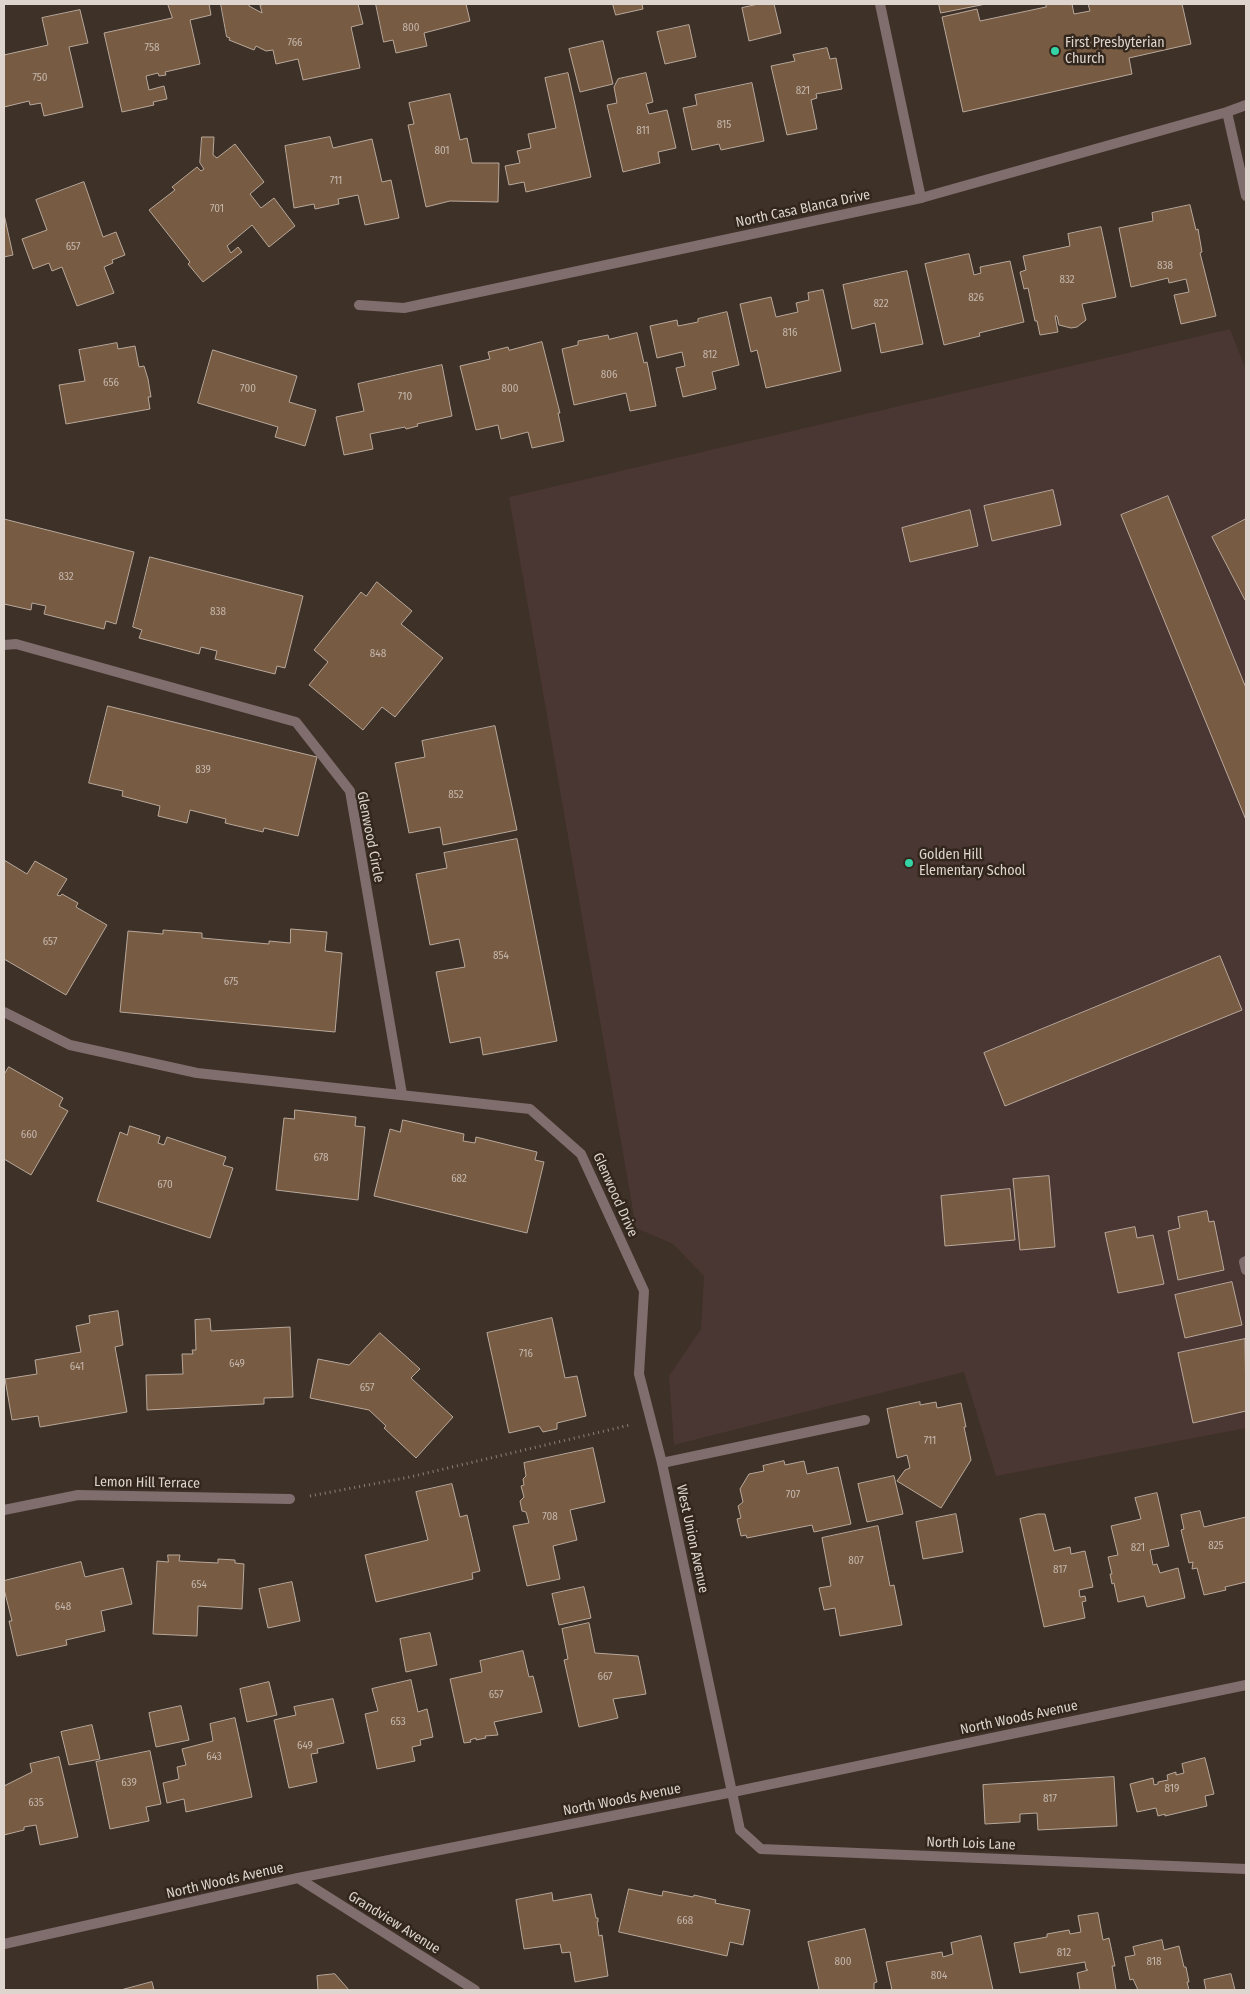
<!DOCTYPE html>
<style>
body{margin:0}
#map{position:relative;width:1250px;height:1994px;overflow:hidden;background:#3e3127;font-family:"Fira Sans Condensed",sans-serif}
canvas{display:block}
.frame{position:absolute;inset:0;border:5px solid #ddd5ce;pointer-events:none}
</style>
<div id="map">
<canvas width="1250" height="1994"></canvas>
<div class="frame"></div>
</div>
<script>
const ctx = document.querySelector('canvas').getContext('2d');
ctx.lineJoin = 'round';
function paint(path, color) {
  ctx.fillStyle = color;
  ctx.fill(path, 'evenodd');
}
function stroke(path, color, width, dash) {
  ctx.strokeStyle = color;
  ctx.lineWidth = width;
  ctx.lineCap = dash ? 'butt' : 'round';
  ctx.setLineDash(dash || []);
  ctx.stroke(path);
}
function drawText(font, color, halo, rows, align = 'center') {
  ctx.font = font + ' "Fira Sans Condensed",sans-serif';
  ctx.lineWidth = 5;
  ctx.setLineDash([]);
  ctx.textBaseline = 'middle';
  ctx.strokeStyle = halo;
  ctx.fillStyle = color;
  for (const [text, x, y, turn = 0] of rows) {
    ctx.save();
    ctx.translate(x, y);
    ctx.rotate((+turn || 0) * Math.PI / 180);
    ctx.textAlign = isNaN(turn) ? turn : align;
    if (halo) ctx.strokeText(text, 0, 0);
    ctx.fillText(text, 0, 0);
    ctx.restore();
  }
}
const education = new Path2D(`
 M1230,329l16,41v1058l-250,48 -32,-104 -290,73 -5,-69 32,-47 3,-53 -31,-32 -37,-16 -127,-731z`);
const building = new Path2D(`
 M168,4h41l2,11 -21,5 10,44 -35,8 1,3 -7,1 -1,-3 -12,3 3,14 15,-4 3,13 -14,3 1,3 -32,7 -18,-79 68,-15z
 M221,4h28v2l13,7 -2,-8 7,-1h91l5,20 -12,3 9,41 -57,12 -5,-21 -22,5 -3,-14 -7,1 -10,-5 -2,4 -25,-10 1,-2 -3,-1z
 M376,4h90l4,17 -46,12 3,13 -31,7 -3,-13 -9,2z
 M613,4h29l1,5 -27,6z
 M759,4h15l7,29 -32,8 -7,-33z
 M939,4h47l-45,9z
 M1046,4h26l2,10 16,-3 -2,-7h94l9,40 -62,14 3,16 -169,38 -21,-95 35,-8 3,12 66,-14z
 M80,10l8,33 -19,4 14,60 -39,9 -3,-13 -11,2 -1,-4 -25,6v-52l44,-10 -6,-27z
 M689,25l7,32 -31,7 -8,-32z
 M603,41l10,43 -33,8 -11,-43z
 M827,48l3,11 6,-1 6,31 -26,5 1,4 -6,2 6,29 -30,6 -16,-69 24,-5 -2,-6z
 M568,73l23,104 -65,15 -2,-10 -15,3 -4,-19 15,-3 -3,-12 14,-3 -3,-14 28,-6 -11,-50z
 M646,73l7,29 -7,2 3,10 18,-4 9,38 -18,4 2,11 -37,9 -16,-67 10,-2 -3,-16 4,-8z
 M752,83l12,58 -43,9 -2,-6 -27,6 -9,-42 14,-3 -2,-10z
 M450,94l10,46 7,-2 5,25h27l-1,39 -48,-1 -24,6 -18,-82 6,-1 -5,-21z
 M202,137h12l-1,18 4,3 18,-14 29,38 -14,12 11,14 13,-10 21,28 -26,21 -17,-22 -25,21 4,7 7,-6 4,5 -39,30 -15,-18 2,-2 -41,-52 26,-20 -3,-3 25,-20 4,4 3,-2 -4,-6z
 M330,137l3,11 39,-9 10,43 9,-2 8,38 -34,7 -7,-30 -20,4 1,5 -24,5 -1,-5 -20,4 -9,-62z
 M84,182l19,55 13,-5 9,23 -13,5 1,3 -9,4 10,26 -37,13 -15,-39 -10,4 -3,-8 -16,6 -11,-30 25,-9 -11,-30z
 M1190,205l6,25 2,-1 4,23 -2,1 16,63 -35,8 -7,-29 15,-3 -3,-13 -17,4 -1,-5 -37,9 -12,-59 34,-7 -1,-8z
 M4,214l9,41 -9,2z
 M1101,227l15,70 -34,7 4,16 -9,7 -6,1 -12,-3 -2,-9h-2l3,16 -18,3 -3,-14h-2l-7,-33 -4,1 -4,-17 6,-2 -3,-14 47,-10 -2,-12z
 M969,254l5,21 7,-2 -1,-6 30,-6 14,61 -45,11 1,3 -36,9 -19,-81z
 M907,271l16,73 -42,9 -6,-30 -23,6 -9,-44z
 M823,290l18,81 -75,17 -9,-38 -6,2 -11,-48 31,-7 5,20 22,-5 -2,-9 13,-3 -1,-7z
 M727,312l12,53 -27,7 4,17 -33,8 -7,-29 9,-2 -3,-14 -25,6 -7,-32 27,-6 1,6 20,-4v-3z
 M637,333l7,30 3,-1 9,44 -26,5 -4,-18 -52,12 -12,-56 16,-4v-4l30,-6 1,4z
 M542,342l18,71h-2l6,28 -32,7 -4,-16 -27,7 -3,-14 -22,5 -16,-64 30,-7 -2,-7 20,-5 1,3z
 M117,343l1,6 17,-3 4,21 5,-1 4,13 3,18h-3l2,12 -84,15 -7,-39 26,-4 -6,-31z
 M213,350l84,26 -8,26 27,8 -11,36 -30,-9 3,-10 -80,-24z
 M442,365l10,51 -35,8 1,2 -12,3 -1,-2 -35,7 3,15 -29,6 -8,-38 28,-6 -6,-27z
 M1053,490l8,35 -69,16 -8,-35z
 M1168,496l78,192v132l-125,-305z
 M970,510l8,36 -68,16 -8,-34z
 M4,519l130,33 -18,72 -10,-3 -2,8 -60,-15 2,-8 -14,-3 -1,7 -27,-6z
 M1246,519v80l-1,1 -33,-63z
 M150,557l153,39 -18,72 -8,-2 -2,8 -60,-15 2,-8 -16,-4 -2,7 -60,-16 3,-8 -9,-3z
 M377,582l35,29 -11,13 42,34 -48,59 -13,-10 -19,23 -54,-45 19,-23 -14,-12 47,-58 5,4z
 M108,706l209,51 -19,79 -34,-8 -1,4 -38,-9 1,-4 -36,-9 -3,13 -29,-7 2,-10 -38,-10 1,-5 -34,-8z
 M495,726l22,104 -74,15 -3,-18 -31,6 -14,-70 30,-6 -3,-16z
 M517,839l40,202 -74,14 -3,-18 -30,6 -14,-71 29,-5 -6,-28 -29,6 -14,-71 31,-6 -3,-15z
 M4,860l23,14 8,-13 32,18 -10,16 3,1 2,-2 16,9 -2,4 31,18 -41,70 -62,-36z
 M291,929l36,3 -2,19 17,2 -7,79 -215,-20 8,-81 35,3v-4l39,3v5l67,6v-3l21,2z
 M1220,956l22,54 -237,96 -21,-53z
 M9,1067l54,31 -4,8 9,5 -37,64 -27,-16v-84z
 M295,1110l61,7 -1,9 10,1 -7,73 -82,-10 8,-72 10,1z
 M403,1120l61,14 -1,7 12,2 1,-6 61,15 -2,8 9,2 -17,71 -153,-37 16,-67 10,3z
 M130,1126l30,10 -2,7 6,2 3,-8 59,20 -3,8 10,3 -23,70 -113,-37 23,-69 7,3z
 M1049,1176l6,71 -35,3 -7,-71z
 M1010,1189l5,51 -70,6 -4,-50z
 M1207,1211l2,11 5,-1 10,49 -46,10 -10,-49 12,-3 -2,-11z
 M1135,1227l2,11 16,-3 11,49 -46,9 -13,-60z
 M1232,1282l10,43 -57,13 -10,-43z
 M118,1311l5,34 -8,2 12,65 -87,15 -2,-11 -26,4 -7,-41 32,-5 -2,-14 46,-8 -5,-26 14,-3 -1,-7z
 M552,1318l13,60 12,-2 9,40 -29,7v6l-14,3 -4,-6 -30,7 -22,-100z
 M210,1319l1,12 79,-4 3,70 -29,1v6l-117,6 -1,-35 37,-1 -1,-20h11l-1,-4h4l-1,-30z
 M380,1333l40,36 -9,9 42,39 -37,41 -32,-30 2,-2 -17,-16 -59,-12 8,-39 31,6z
 M1245,1339l1,72 -53,12 -15,-70z
 M920,1402v3l16,-3 1,6 24,-5 5,24h-2l7,33 -30,48 -44,-27 8,-11 5,-2 -3,-13 -10,3 -10,-49z
 M593,1448l12,54 -35,8 7,30 -24,6 7,33 -33,7 -14,-60 16,-3 -3,-11 -4,-1 -2,-10 4,-4 -3,-11 3,-1 -1,-6 3,-3 -2,-13z
 M784,1461l1,4 19,-4 3,13 31,-7 13,57 -37,8 -2,-7 -65,13 -1,-3 -5,1 -4,-17 4,-1 -3,-12 5,-4 -3,-13 9,-15 15,-3 -1,-5z
 M894,1476l9,38 -36,8 -9,-38z
 M452,1484l8,33 7,-2 13,56 -8,2 1,6 -97,23 -11,-47 63,-15 -12,-48z
 M1157,1493l12,53 -19,4 3,15 4,-1 3,9 18,-5 7,30 -38,9 -3,-11 -26,6 -4,-19 -2,1 -2,-10h2l-4,-17 10,-2 -7,-29 30,-7 -6,-21z
 M1200,1511l4,16 42,-10v65l-21,5 1,3 -22,5 -7,-27 -5,1 1,-7 -4,1 -8,-33 3,-1 -3,-14z
 M956,1514l7,38 -40,7 -7,-37z
 M1038,1514h7l9,37 16,-4 1,7 14,-3 8,36 -14,3 1,7 5,-1 1,5 -4,1 3,16 -41,9 -24,-108z
 M878,1526l12,60 4,-1 8,40 -62,11 -5,-28 -11,2 -5,-22 12,-2 -9,-48z
 M168,1555h12l-1,6 39,2v-4l17,1v3l9,1 -2,45 -44,-3 -1,30 -44,-2 4,-73 11,1z
 M81,1562l4,15 38,-9 9,36 -31,7 4,20 -39,9 1,5 -50,11 -8,-35h3l-8,-32v-8z
 M292,1582l8,39 -32,7 -9,-39z
 M584,1587l7,31 -32,7 -7,-31z
 M589,1623l6,30 43,3 8,38 -33,5 5,19 -39,9 -15,-67 4,-1 -6,-30z
 M430,1633l7,32 -31,7 -6,-33z
 M523,1651l6,26 4,-1 9,36 -48,10 4,13 -13,1 1,2 -10,2v-2l-6,2 1,2 -7,1 -14,-64 32,-7 -2,-11z
 M411,1680l7,32 9,-3 6,28 -13,3 1,5 -9,2 3,14 -38,8 -12,-55 13,-3 -6,-22z
 M269,1682l8,33 -30,7 -7,-33z
 M333,1699l11,44 -27,6 1,4 -7,1 6,28 -28,6 -15,-68 22,-5 -2,-8z
 M181,1706l8,34 -33,7 -7,-34z
 M235,1718l17,79 -66,15 -2,-13 -17,4 -4,-20 16,-4 -2,-12 9,-2 -4,-16 31,-8 -3,-17z
 M92,1725l8,34 -31,6 -8,-33z
 M150,1751l11,53 -15,3 3,14 -39,8 -14,-67z
 M59,1757l19,80 -38,8 -4,-20 -12,2v3l-20,5v-49l28,-14 -2,-8z
 M1205,1758l9,36 -9,2 2,10 -42,10v-2l-7,2 -2,-8 -19,4 -7,-28 23,-6 1,7 4,-1v-2l10,-2 -1,-5 9,-3v3l8,-2 -2,-9z
 M1114,1777l3,49 -79,4 -1,-17 -17,1v8l-35,2 -2,-39z
 M629,1889l33,7 1,-5 30,6 1,-2 22,5 -1,3 35,7 -7,35 -13,-3 -3,14 -108,-24z
 M552,1893l1,8 38,-7 5,24h2v4h-1l2,14 3,-1 6,41 -33,6 -5,-30 -8,1 -2,-9 -36,5 -8,-49z
 M1098,1913l5,27 6,-2 6,28h-3l4,24h-36l-3,-17 11,-3 -2,-1 -1,-7 -65,11 -6,-30 33,-6v-3l22,-4 1,4 11,-2 -3,-16z
 M865,1929l12,53 -3,1v7h-55l-11,-48z
 M981,1936l12,54h-101l-6,-28 56,-10 1,5 10,-3 -2,-11z
 M1162,1940l2,10 15,-4 5,21h2l3,15h-2l2,8h-51l-5,-11 -3,1 -5,-23 10,-2 -2,-8z
 M335,1974l14,16h-31l-1,-14z
 M1231,1974l4,16h-29l-2,-10z
 M152,1982l2,8h-33z`);
const path = new Path2D(`
 M310,1496l100,-19 220,-52`);
const lane = new Path2D(`
 M880,4l41,194
 M1246,1261l-2,1 2,8
 M662,1463l203,-43`);
const street = new Path2D(`
 M1227,112l19,84
 M359,305l45,3 517,-110 306,-86 19,-7
 M4,645l12,-1 280,78 54,69 52,303
 M4,1012l66,33 127,28 333,36 51,45 63,137 -5,83 23,89 78,367 21,19 485,20
 M4,1510l74,-15 212,4
 M298,1878l177,112
 M4,1944l294,-66 435,-86 513,-107`);
const markers = [
 [1055,51,5,"#35d4a7"],
 [909,863,5,"#35d4a7"]
];
const numberNames = [
 ["800",411,28],
 ["766",295,43],
 ["758",152,48],
 ["750",40,78],
 ["821",803,91],
 ["815",724,125],
 ["811",643,131],
 ["801",442,151],
 ["711",336,181],
 ["701",217,209],
 ["657",73,247],
 ["838",1165,266],
 ["832",1067,280],
 ["826",976,298],
 ["822",881,304],
 ["816",790,333],
 ["812",710,355],
 ["806",609,375],
 ["656",111,383],
 ["700",248,389],
 ["800",510,389],
 ["710",405,397],
 ["832",66,577],
 ["838",218,612],
 ["848",378,654],
 ["839",203,770],
 ["852",456,795],
 ["657",50,942],
 ["854",501,956],
 ["675",231,982],
 ["660",29,1135],
 ["678",321,1158],
 ["682",459,1179],
 ["670",165,1185],
 ["716",526,1354],
 ["649",237,1364],
 ["641",77,1367],
 ["657",367,1388],
 ["711",930,1441],
 ["707",793,1495],
 ["708",550,1517],
 ["825",1216,1546],
 ["821",1138,1548],
 ["807",856,1561],
 ["817",1060,1570],
 ["654",199,1585],
 ["648",63,1607],
 ["667",605,1677],
 ["657",496,1695],
 ["653",398,1722],
 ["649",305,1746],
 ["643",214,1757],
 ["639",129,1783],
 ["819",1172,1789],
 ["817",1050,1799],
 ["635",36,1803],
 ["668",685,1921],
 ["812",1064,1953],
 ["800",843,1962],
 ["818",1154,1962],
 ["804",939,1976]
];
const poiNames = [
 ["First Presbyterian",1065,43],
 ["Church",1065,59],
 ["Golden Hill",919,855],
 ["Elementary School",919,871]
];
const streetNames = [
 ["North Casa Blanca Drive",803,209,-12],
 ["Glenwood Circle",370,837,79],
 ["Glenwood Drive",615,1195,66],
 ["Lemon Hill Terrace",147,1483,1],
 ["West Union Avenue",692,1539,78],
 ["North Woods Avenue",1019,1718,-12],
 ["North Woods Avenue",622,1800,-11],
 ["North Lois Lane",971,1844,2],
 ["North Woods Avenue",225,1881,-13],
 ["Grandview Avenue",394,1923,32]
];
paint(education, '#4a3633');
paint(building, '#775b43');
stroke(building, '#b8a89b', 1);
stroke(path, '#8c8179', 3, [1, 4]);
stroke(lane, '#806e6e', 10);
stroke(street, '#806e6e', 10);
for (const [x, y, r, color] of markers) {
  const dot = new Path2D();
  dot.arc(x, y, r, 0, 2 * Math.PI);
  ctx.fillStyle = color;
  ctx.fill(dot);
  stroke(dot, '#33271d', 2);
}
drawText('11px', '#c4b6ab', null, numberNames);
drawText('14px', '#ddd5ce', '#33271d', poiNames, 'left');
drawText('14px', '#ddd5ce', '#33271d', streetNames);
</script>
